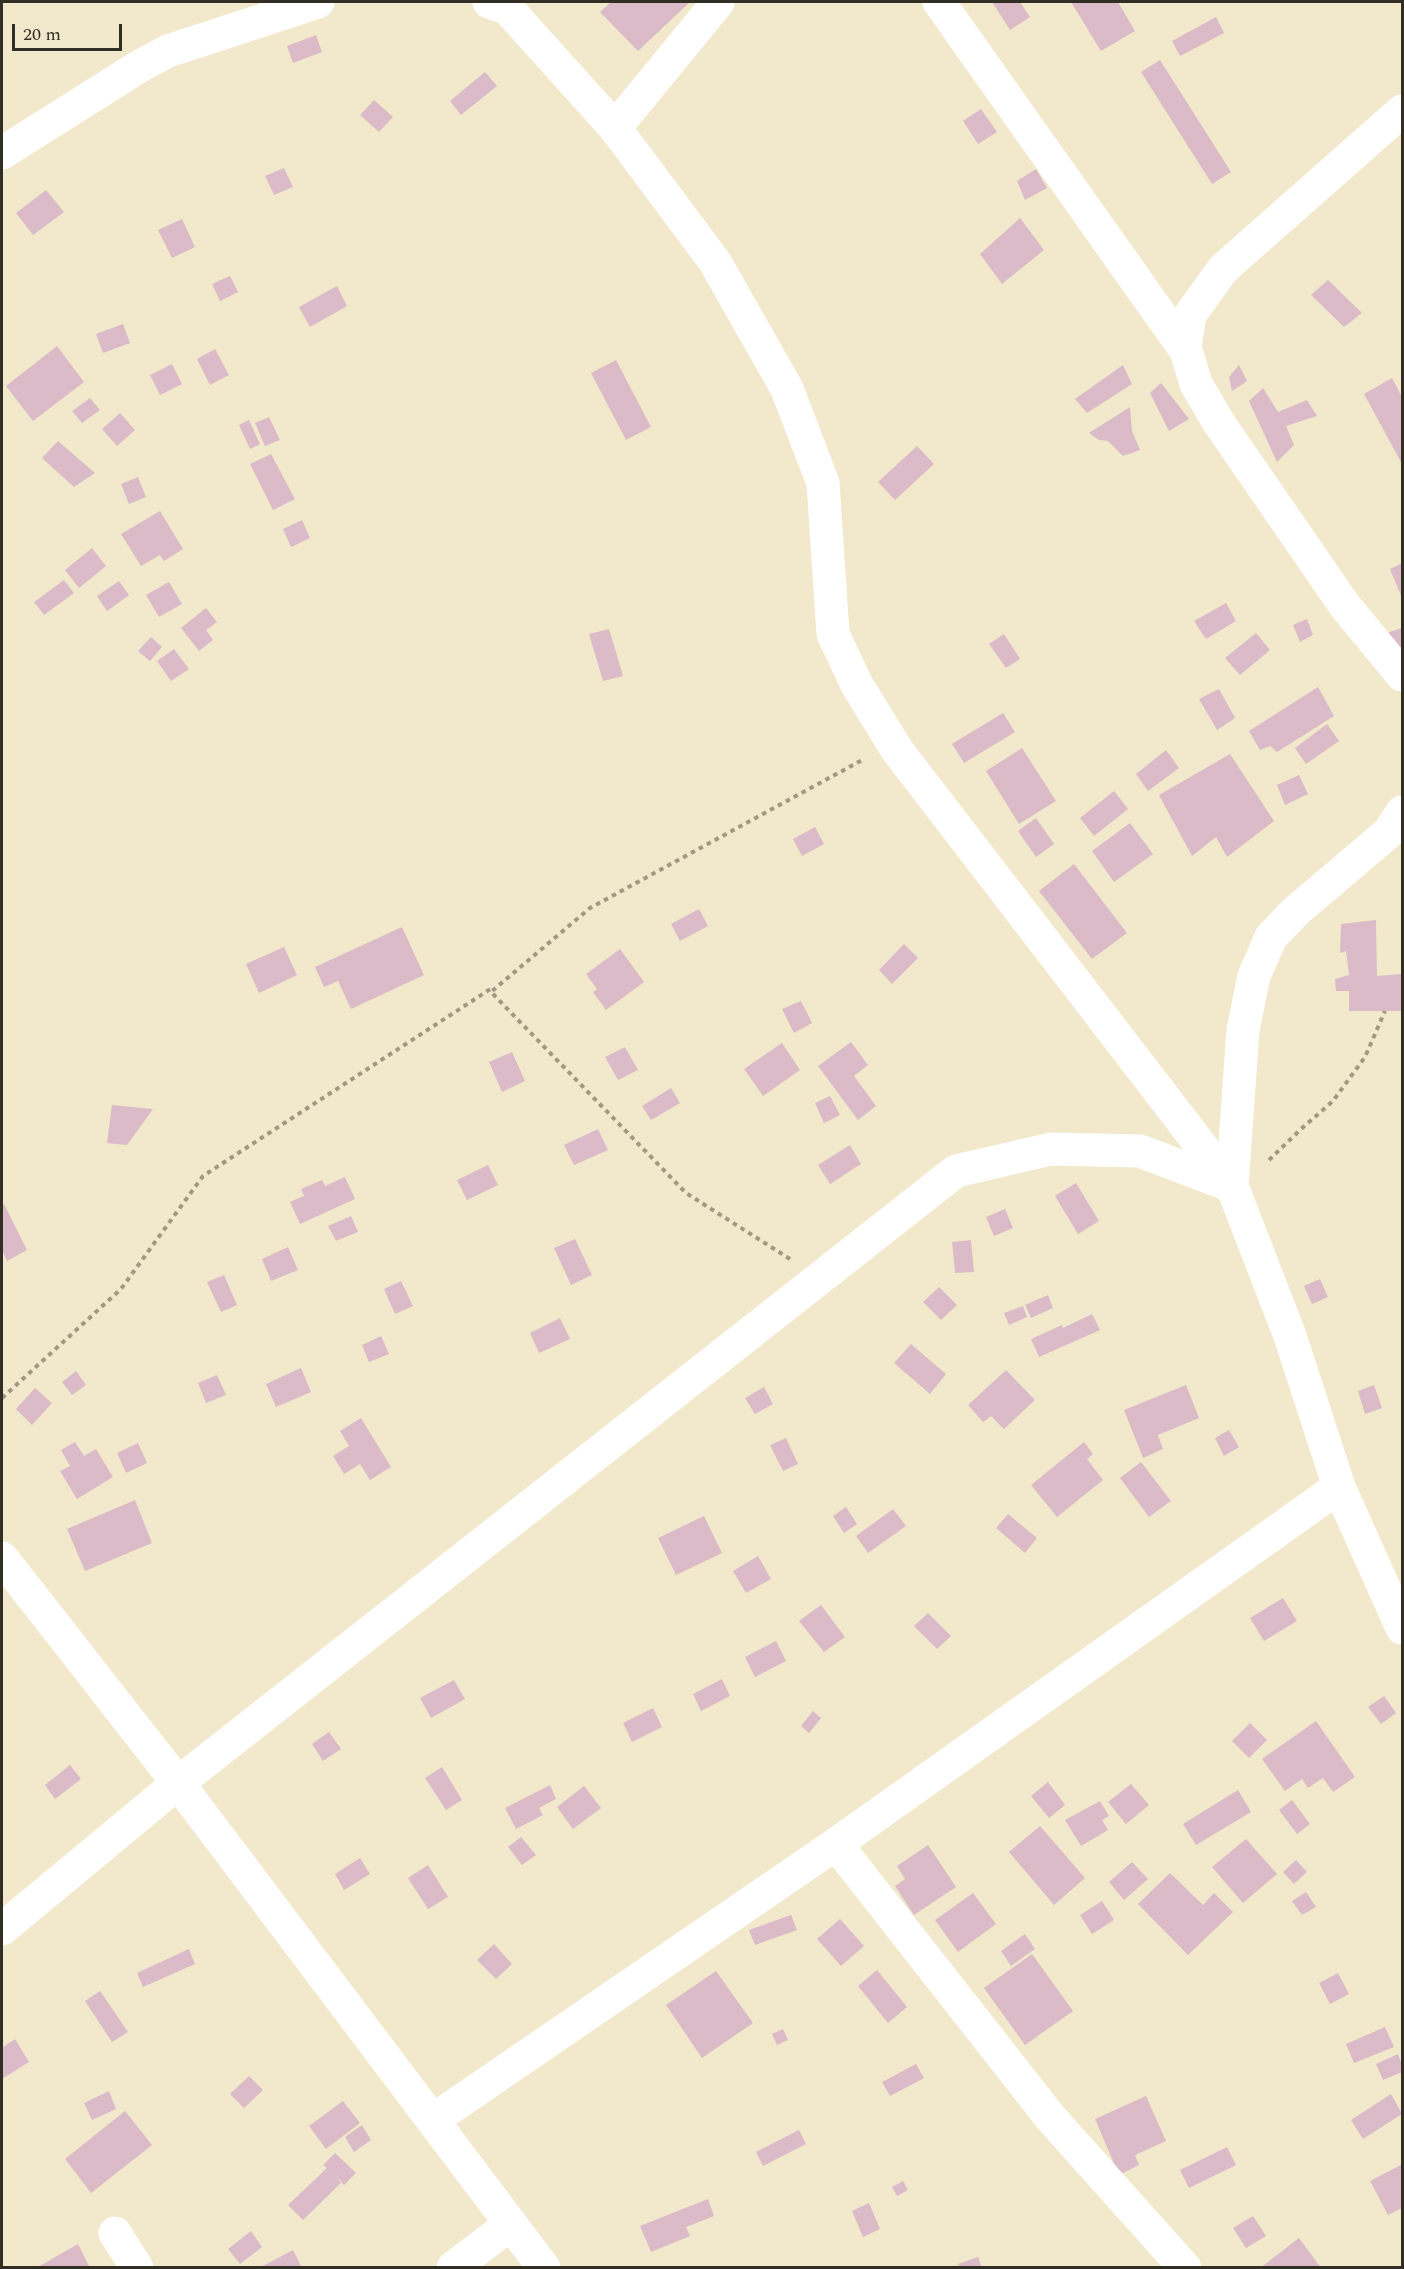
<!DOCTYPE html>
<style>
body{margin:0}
#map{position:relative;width:1404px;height:2269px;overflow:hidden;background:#f2e9cc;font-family:Spectral,serif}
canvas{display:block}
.frame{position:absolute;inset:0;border:3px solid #312e23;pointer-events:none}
.scale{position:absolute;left:12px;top:24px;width:110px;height:27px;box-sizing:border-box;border:3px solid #312e23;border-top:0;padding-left:8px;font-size:18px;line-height:21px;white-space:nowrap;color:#312e23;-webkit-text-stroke:4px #f2e9cc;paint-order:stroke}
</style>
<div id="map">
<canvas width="1404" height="2269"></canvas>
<div class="frame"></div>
<div class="scale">20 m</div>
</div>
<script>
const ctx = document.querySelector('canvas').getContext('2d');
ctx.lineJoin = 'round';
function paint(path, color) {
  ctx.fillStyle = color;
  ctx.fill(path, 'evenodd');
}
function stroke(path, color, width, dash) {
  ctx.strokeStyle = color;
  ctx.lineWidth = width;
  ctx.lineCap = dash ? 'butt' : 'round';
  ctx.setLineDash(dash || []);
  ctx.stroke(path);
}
const building = new Path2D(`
 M611,2l16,1 63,-1 -52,49 -38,-39z
 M992,2h28l10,15 -20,13z
 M1071,2h47l17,29 -34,20z
 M1216,17l8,16 -44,23 -8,-15z
 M316,35l6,17 -29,11 -6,-17z
 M1160,60l71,112 -19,12 -71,-112z
 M485,72l12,14 -36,29 -11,-14z
 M374,100l19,17 -14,15 -19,-17z
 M981,109l16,23 -19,12 -15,-23z
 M284,168l9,19 -19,8 -9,-19z
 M1036,169l11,19 -22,12 -8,-19z
 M46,190l18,22 -31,23 -17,-22z
 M1020,218l24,32 -42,34 -22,-30z
 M182,219l13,28 -23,11 -14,-28z
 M230,276l8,16 -18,9 -8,-17z
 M1328,280l34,33 -18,14 -33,-32z
 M337,286l10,20 -37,21 -11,-20z
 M123,324l7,19 -27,10 -7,-19z
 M57,346l27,36 -51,39 -27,-35z
 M215,349l14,26 -19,10 -13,-26z
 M616,360l35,67 -25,13 -35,-67z
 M172,364l10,20 -22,11 -10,-20z
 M1123,365l9,19 -45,29 -12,-14z
 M1239,365l8,16 -15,10 -3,-14z
 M1392,378l10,19v67l-38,-70z
 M1161,383l28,36 -20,12 -19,-38z
 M1263,388l15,24 29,-12 10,16 -31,10 8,19 -17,17 -28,-61z
 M90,398l10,12 -18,13 -10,-12z
 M1130,407l2,24 8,19 -17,6 -15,-15 -9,-1 -10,-7z
 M120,413l15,17 -18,16 -15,-17z
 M269,417l11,23 -15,6 -10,-23z
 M249,420l11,24 -10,5 -11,-24z
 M58,441l37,32 -21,14 -32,-29z
 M917,446l17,18 -39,36 -17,-18z
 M271,454l24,45 -22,11 -23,-46z
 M138,477l8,20 -17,7 -8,-20z
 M160,511l23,38 -19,12 -4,-6 -19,11 -20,-32z
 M302,520l8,18 -19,9 -8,-18z
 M92,548l14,18 -27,22 -14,-18z
 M1402,563v35l-12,-29z
 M64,580l10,13 -30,22 -10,-13z
 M119,581l10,14 -22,16 -10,-15z
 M169,582l13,22 -23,13 -13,-22z
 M1226,603l10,18 -30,18 -12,-18z
 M206,608l11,14 -11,8 7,10 -14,11 -18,-23z
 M1307,619l6,16 -13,7 -7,-17z
 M1402,628v47l-19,-41z
 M609,629l14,47 -20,5 -14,-47z
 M1256,633l14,17 -30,25 -15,-17z
 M1004,634l16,25 -14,9 -17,-24z
 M151,637l11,10 -12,14 -12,-10z
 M174,649l15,20 -18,12 -14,-20z
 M1318,687l16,29 -57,36 -7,-6 -10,4 -11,-19z
 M1219,689l16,29 -18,12 -18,-31z
 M1003,713l12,19 -51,31 -12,-19z
 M1327,724l12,17 -33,23 -11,-16z
 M1022,748l34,53 -37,23 -33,-53z
 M1166,750l13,18 -31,23 -12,-17z
 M1230,754l44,67 -47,36 -11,-20 -24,19 -33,-61z
 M1299,775l9,19 -23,11 -8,-20z
 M1114,791l14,18 -34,27 -14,-18z
 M1036,818l18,26 -18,13 -18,-26z
 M1130,823l23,31 -39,28 -22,-31z
 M815,827l9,17 -22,12 -9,-17z
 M1074,864l53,69 -35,26 -53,-68z
 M699,909l9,17 -28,15 -9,-17z
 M1376,920l1,56 25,-2v37h-53v-20h-13l-1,-12 14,-4 -3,-24 -6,2 1,-29z
 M402,927l22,48 -73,34 -13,-28 -14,6 -9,-20z
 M904,944l14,14 -26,26 -13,-14z
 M284,947l13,28 -38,18 -13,-29z
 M620,949l24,33 -38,28 -13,-18 4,-3 -11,-15z
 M801,1001l11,22 -18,10 -12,-24z
 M851,1042l17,23 -14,11 22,30 -18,14 -40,-54z
 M782,1043l18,27 -37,26 -19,-27z
 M625,1047l13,23 -20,10 -13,-23z
 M512,1052l13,29 -23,11 -13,-30z
 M671,1088l9,15 -29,17 -9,-14z
 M830,1096l10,19 -16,8 -9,-20z
 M112,1105l41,4 -26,36 -20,-2z
 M598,1129l10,21 -34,15 -10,-20z
 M850,1145l11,19 -31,20 -12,-19z
 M488,1165l10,20 -31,15 -10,-20z
 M345,1177l10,22 -55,25 -10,-22 14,-6 -3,-7 21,-9 3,6z
 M1076,1183l23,38 -21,13 -23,-38z
 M4,1204l23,46 -20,11 -5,-11v-44z
 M1005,1209l8,19 -19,8 -8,-19z
 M351,1216l7,16 -22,9 -8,-15z
 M575,1239l17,36 -21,10 -17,-37z
 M971,1240l3,32 -19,1 -3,-31z
 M288,1247l10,23 -27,11 -9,-22z
 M224,1275l13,30 -16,7 -14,-30z
 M1320,1279l8,18 -16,7 -8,-18z
 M401,1281l12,25 -18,8 -11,-25z
 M939,1287l18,18 -16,15 -18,-18z
 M1048,1295l5,13 -22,10 -6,-13z
 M1023,1306l4,11 -18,8 -5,-12z
 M1092,1314l8,16 -61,27 -8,-18 31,-14 1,3z
 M560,1318l10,21 -31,14 -9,-20z
 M381,1336l8,18 -20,8 -7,-17z
 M911,1344l35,30 -16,20 -36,-31z
 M301,1368l10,24 -35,15 -10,-23z
 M1006,1370l29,30 -31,29 -13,-13 -8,6 -15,-17z
 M76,1371l10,14 -14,10 -10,-13z
 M217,1375l9,20 -20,8 -8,-20z
 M1186,1385l13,33 -41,17 5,14 -20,9 -19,-48z
 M1374,1385l8,23 -17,6 -7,-23z
 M764,1387l9,17 -18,10 -10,-16z
 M35,1388l17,15 -20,22 -16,-16z
 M361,1418l30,49 -21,13 -10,-16 -16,10 -11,-18 16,-10 -9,-15z
 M1229,1430l10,17 -15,9 -9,-18z
 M786,1438l12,26 -15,7 -13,-26z
 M75,1442l9,14 12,-7 17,28 -36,22 -17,-28 10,-5 -9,-16z
 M1084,1442l9,12 -6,5 16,21 -46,37 -26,-32z
 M138,1443l9,20 -21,10 -9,-20z
 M1141,1462l30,39 -22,16 -29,-39z
 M135,1500l17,43 -67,28 -18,-42z
 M846,1507l11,17 -13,9 -11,-17z
 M893,1509l13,17 -38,27 -12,-17z
 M1008,1514l29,24 -12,15 -29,-25z
 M704,1516l18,37 -46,22 -18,-37z
 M758,1556l13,23 -25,14 -13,-22z
 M1283,1598l14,23 -33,20 -14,-23z
 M821,1605l24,32 -21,15 -25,-31z
 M928,1613l23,23 -14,13 -23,-23z
 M776,1641l10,20 -31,16 -10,-20z
 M722,1679l8,17 -29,15 -8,-17z
 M454,1680l11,19 -34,19 -11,-20z
 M1384,1696l12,17 -15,11 -13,-17z
 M653,1708l9,19 -30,15 -9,-19z
 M813,1711l8,7 -12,15 -8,-7z
 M1316,1721l39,56 -22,15 -10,-14 -15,10 -6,-9 -17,12 -23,-32z
 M1250,1723l17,17 -18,18 -17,-17z
 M329,1732l12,17 -18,12 -11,-17z
 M70,1765l11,14 -26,20 -10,-14z
 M442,1767l20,33 -16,10 -21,-32z
 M1048,1782l17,23 -16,13 -18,-22z
 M1131,1784l18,21 -23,19 -18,-22z
 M550,1785l6,14 -17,9 4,7 -27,14 -11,-21z
 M584,1786l17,22 -28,21 -16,-22z
 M1238,1790l13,22 -55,33 -13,-21z
 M1292,1800l18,24 -13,10 -18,-24z
 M1100,1801l9,15 -7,4 6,10 -27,16 -16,-26z
 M1040,1826l45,52 -31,27 -45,-53z
 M521,1837l15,18 -14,10 -14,-18z
 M1246,1839l31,35 -34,29 -31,-36z
 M928,1845l28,42 -42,28 -19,-29 10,-7 -8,-13z
 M360,1858l10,16 -26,16 -9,-16z
 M1296,1860l11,12 -13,12 -11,-12z
 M1132,1862l16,17 -24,21 -15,-18z
 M428,1865l20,32 -20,12 -20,-31z
 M1170,1873l33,32 11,-12 19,19 -45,43 -50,-51z
 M1306,1892l10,15 -14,8 -10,-14z
 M973,1893l23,31 -38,28 -23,-32z
 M1102,1901l12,19 -22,14 -12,-19z
 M791,1915l6,15 -42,15 -6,-15z
 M840,1919l24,27 -23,20 -24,-27z
 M1025,1934l10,15 -24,17 -10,-15z
 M494,1944l18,20 -16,15 -19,-19z
 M189,1949l6,15 -52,23 -6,-14z
 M1032,1954l41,57 -48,34 -41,-57z
 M877,1970l30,37 -19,16 -30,-37z
 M716,1971l37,52 -51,35 -36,-53z
 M1338,1973l11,21 -19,10 -11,-21z
 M100,1991l28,41 -16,10 -27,-41z
 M1385,2027l9,20 -40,16 -8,-19z
 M783,2029l5,11 -11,5 -5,-11z
 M15,2039l14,23 -27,17v-31z
 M1398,2054l4,11v7l-19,8 -7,-16z
 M916,2064l8,14 -34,18 -8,-14z
 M249,2076l14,14 -19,18 -14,-14z
 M109,2091l7,18 -24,11 -8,-17z
 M1391,2094l11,20 -39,25 -12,-19z
 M1146,2096l20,45 -31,14 4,10 -20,10 -24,-56z
 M343,2101l17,22 -34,26 -17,-23z
 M125,2111l27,34 -61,48 -26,-34z
 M362,2125l9,15 -17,12 -9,-15z
 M799,2130l7,14 -43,22 -7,-14z
 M1227,2147l9,18 -47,23 -9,-18z
 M335,2153l21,20 -12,12 -10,-11 7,9 -38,37 -15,-15 39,-37 -4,-3z
 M1401,2165l1,43 -14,7 -18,-34z
 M903,2181l5,9 -11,6 -5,-9z
 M708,2199l6,17 -28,11 4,9 -39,16 -11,-26z
 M869,2203l11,26 -17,8 -11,-26z
 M1253,2216l13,20 -20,12 -13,-20z
 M251,2231l11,16 -22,17 -12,-15z
 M1299,2238l22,30h-61z
 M78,2244l12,24h-54z
 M293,2250l9,18h-43z
 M978,2257l4,11h-22l-2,-4z`);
const path = new Path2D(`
 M1269,1160l31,-30 33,-29 32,-44 20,-46
 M790,1259l-104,-66 -195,-201 99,-84 274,-149
 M2,1398l119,-109 82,-113 289,-188`);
const minor = new Path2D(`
 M489,2l18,6 108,120 100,134 72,127 36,94 10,151 24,51 40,65 335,436 58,150 49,151 63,141
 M939,2l247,349
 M1402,111l-179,158 -33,46 -5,32 11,37 23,39 126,183 57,69
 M615,128l103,-126
 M2,153l138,-87 28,-15 150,-49
 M1232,1186l11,-156 11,-54 17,-39 24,-25 94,-80 13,-20
 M2,1558l176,225 366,485
 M836,1844l214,273 135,151
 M2,1929l176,-146 778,-612 95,-22 89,2 92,35
 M433,2120l403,-276 503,-357
 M115,2233l22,35
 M453,2268l58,-44`);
paint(building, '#dabbc7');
stroke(path, '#9f9984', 4, [4.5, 4.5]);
stroke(minor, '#fff', 33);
</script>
